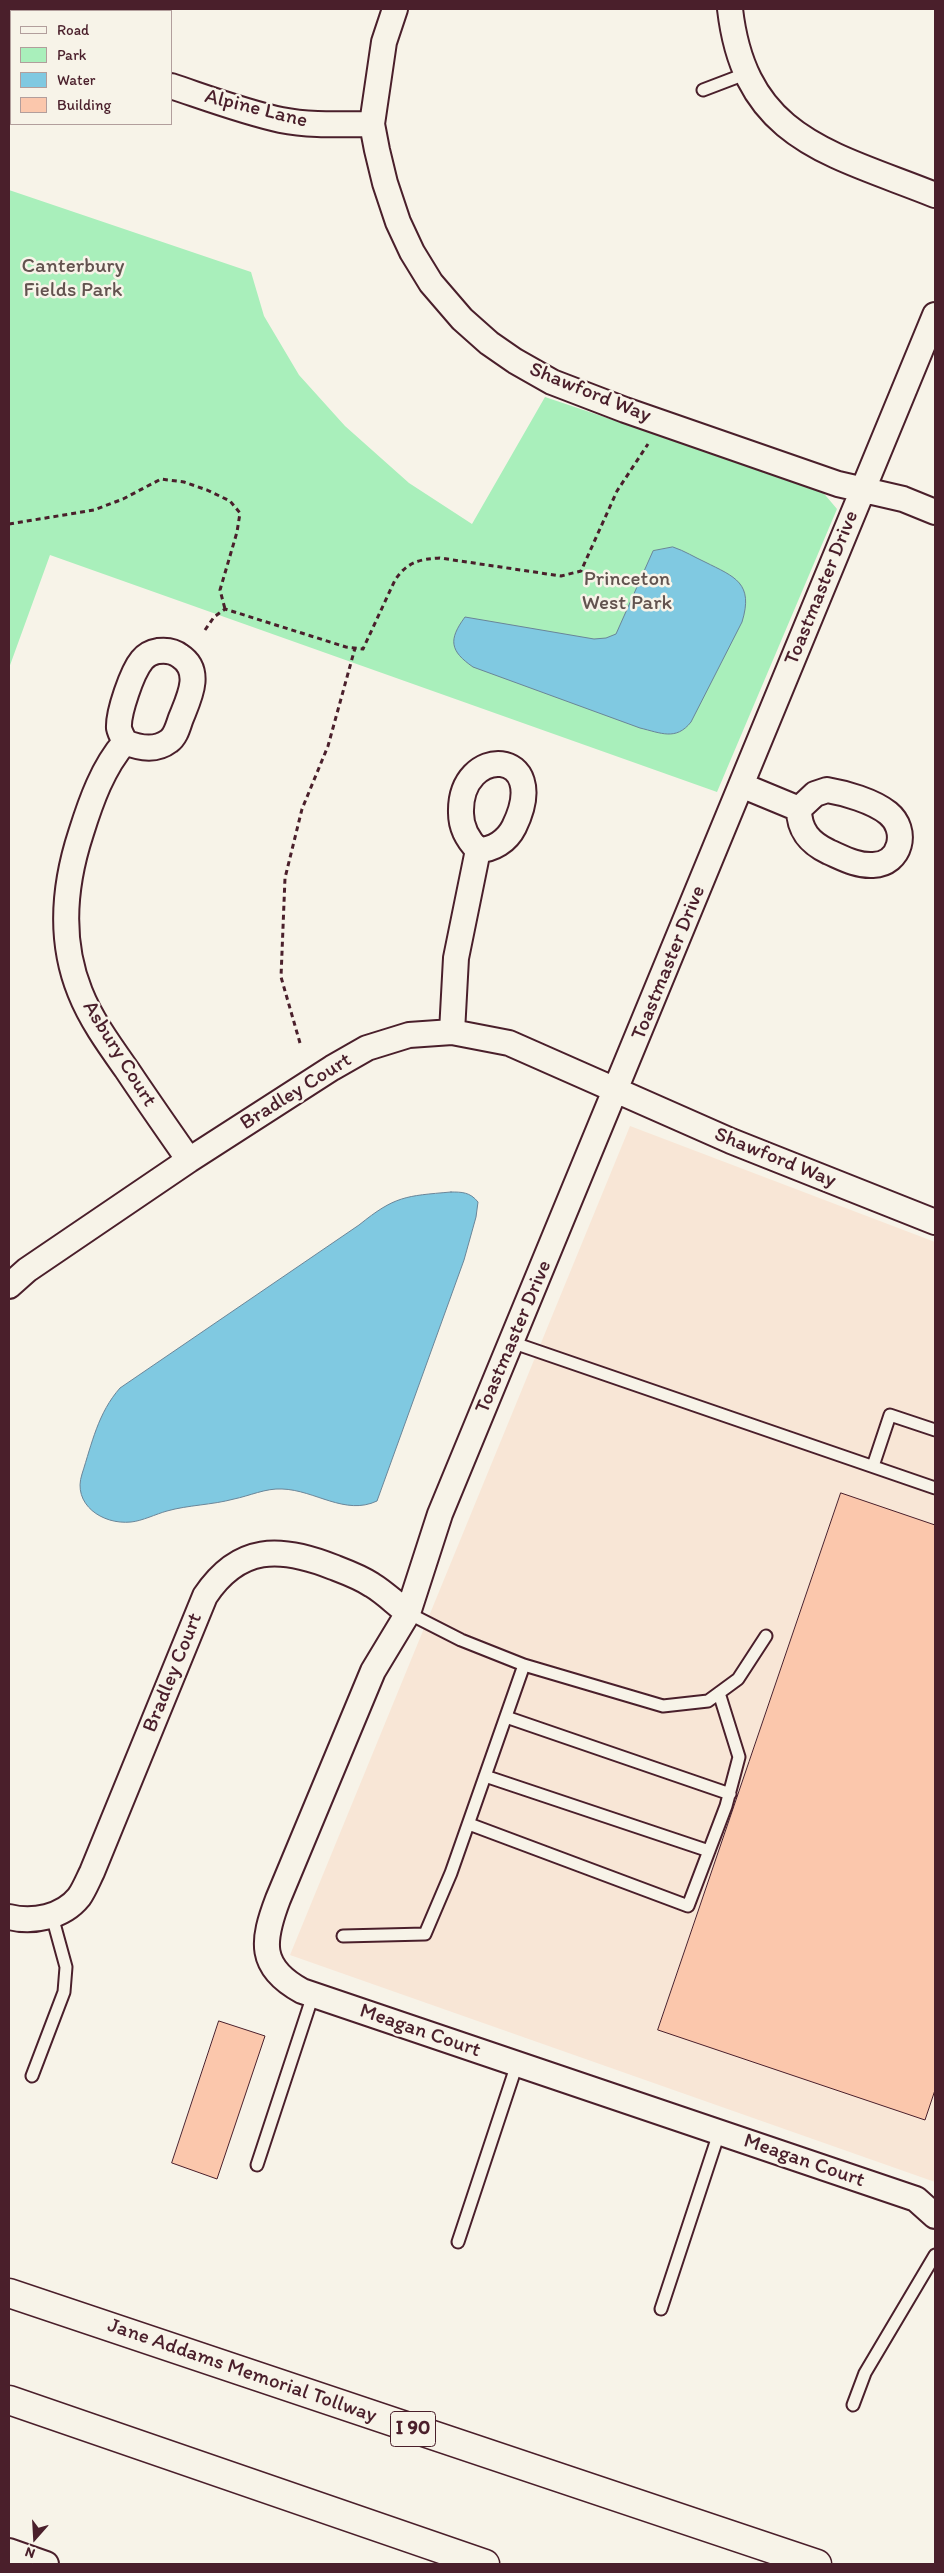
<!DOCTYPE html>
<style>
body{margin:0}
#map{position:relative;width:944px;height:2573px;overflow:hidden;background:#f7f3e8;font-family:Itim,sans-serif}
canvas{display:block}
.frame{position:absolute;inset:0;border:10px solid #4a1f2b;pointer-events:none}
.legend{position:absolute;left:10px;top:10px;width:162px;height:115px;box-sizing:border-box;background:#f7f3e8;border:1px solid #b29e9c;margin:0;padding:6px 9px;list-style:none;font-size:15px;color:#4a1f2b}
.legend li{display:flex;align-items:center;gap:10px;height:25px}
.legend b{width:25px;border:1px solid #b29e9c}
.north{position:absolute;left:10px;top:2513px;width:50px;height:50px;-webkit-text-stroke:4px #f7f3e8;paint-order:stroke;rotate:199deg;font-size:14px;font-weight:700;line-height:20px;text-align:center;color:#4a1f2b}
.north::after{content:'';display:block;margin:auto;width:18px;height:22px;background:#4a1f2b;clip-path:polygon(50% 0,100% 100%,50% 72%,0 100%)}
</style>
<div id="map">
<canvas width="944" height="2573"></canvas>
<div class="frame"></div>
<ul class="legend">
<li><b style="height:6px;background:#f7f3e8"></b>Road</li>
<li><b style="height:14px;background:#a9efbb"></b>Park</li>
<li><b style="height:14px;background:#80c9e1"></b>Water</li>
<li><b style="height:14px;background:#fbc7ac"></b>Building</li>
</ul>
<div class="north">N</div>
</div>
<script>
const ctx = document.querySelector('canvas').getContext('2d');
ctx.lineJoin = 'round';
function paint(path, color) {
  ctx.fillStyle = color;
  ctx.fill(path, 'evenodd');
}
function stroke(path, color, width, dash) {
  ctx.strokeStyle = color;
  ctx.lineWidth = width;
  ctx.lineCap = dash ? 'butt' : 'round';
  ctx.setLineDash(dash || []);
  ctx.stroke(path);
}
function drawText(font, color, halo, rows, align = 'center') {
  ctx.font = font + ' Itim,sans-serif';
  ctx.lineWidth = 5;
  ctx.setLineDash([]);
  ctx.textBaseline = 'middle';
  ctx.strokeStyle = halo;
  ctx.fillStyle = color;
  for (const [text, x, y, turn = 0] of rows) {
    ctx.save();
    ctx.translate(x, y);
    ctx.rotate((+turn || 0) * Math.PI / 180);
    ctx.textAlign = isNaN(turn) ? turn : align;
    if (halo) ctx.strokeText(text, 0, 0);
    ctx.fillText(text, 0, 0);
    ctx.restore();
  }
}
const built = new Path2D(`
 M630,1126l305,116v940l-645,-227z`);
const green = new Path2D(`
 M9,190l242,82 13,44 35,59 46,51 64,57 63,41 73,-127 276,93 16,19 -120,283 -667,-237 -41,113z`);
const water = new Path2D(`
 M673,547c12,4 21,10 32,15 30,15 49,21 37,60l-51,100c-15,19 -30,11 -51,6l-167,-61c-23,-16 -25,-27 -8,-50l129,22 12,-1 10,-4 37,-83z
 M451,1192c11,0 19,0 27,10l-2,15 -12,43 -87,241c-32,15 -62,-11 -95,-12 -16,-1 -33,7 -48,10 -22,6 -46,6 -67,12 -11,3 -25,10 -36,11 -29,3 -59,-18 -49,-48 10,-31 16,-61 38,-86l239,-163c36,-29 46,-29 92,-33z`);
const building = new Path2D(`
 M841,1493l94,32v565l-10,30 -267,-90z
 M219,2021l46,15 -48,143 -45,-16z`);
const path = new Path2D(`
 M9,524l85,-14 29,-11 38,-20 23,3 23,8 23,11 10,12 -3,19 -17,58 5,19
 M205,630l9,-13 11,-8 121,38 17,2 32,-69c12,-18 25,-21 45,-22l121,18 20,-5 36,-80 31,-47
 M300,1043l-19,-66 4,-99 17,-69 26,-63 27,-98`);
const lane = new Path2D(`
 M703,90l42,-16
 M511,1342l424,146
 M873,1466l17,-51 45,15
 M408,1613l53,27 63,25 139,41 45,-5 30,-22 28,-43
 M506,1717l224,77
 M485,1776l224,75
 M469,1824l219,82 38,-100 13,-49 -20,-64
 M343,1936l82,-2 26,-61 73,-208
 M32,2076l32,-84 2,-25 -14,-51
 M257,2165l56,-170
 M458,2242l59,-178
 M661,2309l58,-176
 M853,2405l12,-32 70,-118`);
const street = new Path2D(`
 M395,9l-11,33 -12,82 5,26 8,33 13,39 14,30 19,31 31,36 27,24 26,18 37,21 73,28 213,74 65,15 32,13
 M730,9c15,130 100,144 205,186
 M9,29l2,1
 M171,86c36,12 73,26 110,34 30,6 61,4 91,4
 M935,315l-495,1199 -32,99 -35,58 -95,228c-16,42 -20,68 24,92l614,208 19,17
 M125,742c14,6 31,9 44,-1 7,-5 9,-15 12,-23 8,-20 22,-47 -1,-62 -6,-5 -14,-6 -22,-5 -6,1 -12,4 -16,9 -10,12 -24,53 -23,68 1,5 4,10 6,14 -22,25 -34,59 -44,91 -17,52 -22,107 -1,159 11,28 30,54 47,78 20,30 41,60 62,90
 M741,785l58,24
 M827,790c18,3 46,11 61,23 21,17 13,51 -15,52 -16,1 -30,-7 -44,-13 -19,-9 -30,-21 -30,-43l16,-15z
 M452,1032l4,-74 22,-108c-11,-11 -17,-22 -17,-37 -2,-69 92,-66 53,14 -7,14 -21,23 -36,23
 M9,1286l18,-16 162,-110 143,-92 35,-20 42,-13 43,-3 57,11 222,98 204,81
 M9,1917c24,6 54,0 70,-20 5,-7 9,-17 13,-25l113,-276c34,-51 75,-50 128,-29 13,5 27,10 39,18 12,7 24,19 36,28
 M9,2551l37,13`);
const highway = new Path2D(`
 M9,2293l808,271
 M9,2400l476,164`);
const shields = [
 [413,2429,45]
];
const shieldNames = [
 ["I 90",413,2429]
];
const streetNames = [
 ["Alpine Lane",256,109,14],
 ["Shawford Way",590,393,22],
 ["Toastmaster Drive",822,588,-68],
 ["Toastmaster Drive",669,963,-68],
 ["Asbury Court",119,1054,58],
 ["Bradley Court",296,1092,-32],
 ["Shawford Way",775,1158,22],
 ["Toastmaster Drive",514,1337,-67],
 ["Bradley Court",173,1673,-68],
 ["Meagan Court",420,2031,19],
 ["Meagan Court",804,2161,19],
 ["Jane Addams Memorial Tollway",242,2371,19]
];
const parkNames = [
 ["Canterbury",73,267],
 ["Fields Park",73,291],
 ["Princeton",627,580],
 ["West Park",627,604]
];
paint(built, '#f8e6d6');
paint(green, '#a9efbb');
paint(water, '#80c9e1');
stroke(water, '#6a8598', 1);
paint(building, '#fbc7ac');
stroke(building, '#4a1f2b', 1);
stroke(lane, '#4a1f2b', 15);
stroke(street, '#4a1f2b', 28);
stroke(highway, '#4a1f2b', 31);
stroke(path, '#4a1f2b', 3, [5, 4]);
stroke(lane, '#f7f3e8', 11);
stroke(street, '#f7f3e8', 24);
stroke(highway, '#f7f3e8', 28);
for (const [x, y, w] of shields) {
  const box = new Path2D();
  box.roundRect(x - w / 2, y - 17.5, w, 35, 4);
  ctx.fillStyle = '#f7f3e8';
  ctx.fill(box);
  stroke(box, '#4a1f2b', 1);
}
drawText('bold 20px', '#4a1f2b', null, shieldNames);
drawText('21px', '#4a1f2b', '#f7f3e8', streetNames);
drawText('21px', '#62534f', '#f7f3e8', parkNames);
</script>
